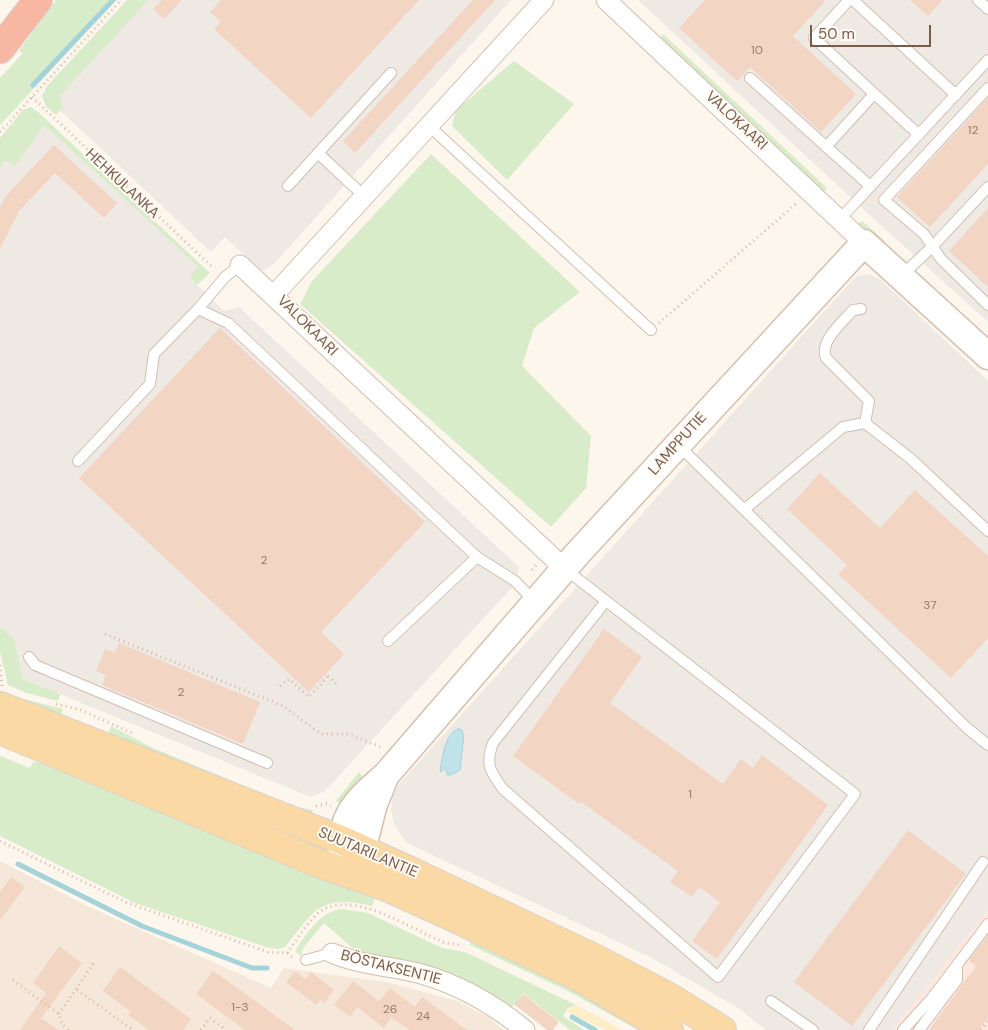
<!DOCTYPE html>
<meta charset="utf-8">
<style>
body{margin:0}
#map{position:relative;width:988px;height:1030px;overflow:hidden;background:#fdf6ec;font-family:"DM Sans",sans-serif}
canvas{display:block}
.scale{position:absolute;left:810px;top:25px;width:121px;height:22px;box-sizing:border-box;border:2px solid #7a5c4d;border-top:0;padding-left:6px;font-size:15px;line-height:18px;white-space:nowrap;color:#7a5c4d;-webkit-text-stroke:4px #fffaf3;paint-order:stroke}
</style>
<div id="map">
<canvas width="988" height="1030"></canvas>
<div class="scale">50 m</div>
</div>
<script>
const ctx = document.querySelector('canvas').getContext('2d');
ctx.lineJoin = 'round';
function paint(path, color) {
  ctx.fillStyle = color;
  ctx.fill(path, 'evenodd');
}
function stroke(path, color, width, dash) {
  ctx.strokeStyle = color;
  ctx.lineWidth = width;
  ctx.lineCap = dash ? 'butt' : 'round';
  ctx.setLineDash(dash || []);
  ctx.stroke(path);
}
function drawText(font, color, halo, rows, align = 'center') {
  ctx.font = font + ' "DM Sans",sans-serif';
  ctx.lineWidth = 4;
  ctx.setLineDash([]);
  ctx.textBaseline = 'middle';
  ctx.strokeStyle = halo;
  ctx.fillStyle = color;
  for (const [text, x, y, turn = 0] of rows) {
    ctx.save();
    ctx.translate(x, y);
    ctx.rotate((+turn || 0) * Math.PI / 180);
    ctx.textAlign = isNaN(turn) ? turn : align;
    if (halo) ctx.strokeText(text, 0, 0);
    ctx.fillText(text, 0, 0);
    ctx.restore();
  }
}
const residential = new Path2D(`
 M0,861l89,46 182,81 13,-20 103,14 70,19 31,16 16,13h-504z`);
const commercial = new Path2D(`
 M988,910v120h-96z`);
const industrial = new Path2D(`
 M138,0h373l-238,265 -11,6 -37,-34 -14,15 -163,-153z
 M638,0h350v322l-125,-113z
 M43,124l156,142 -10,11 35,34 15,-4 280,260 -3,16 -191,208 -14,6 -288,-118 -9,-40 -14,-12v-459l5,-9z
 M867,274l13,5 108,102v529l-96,120h-126l-28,-22 -86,-50 -245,-115 -13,-19 -3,-13 1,-14 7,-13 449,-499 9,-9z`);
const green = new Path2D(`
 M56,0h60l-116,125v-47l23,-25 -4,-2z
 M127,0h21l-88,96 3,12 -7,7 -10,-9 -4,-10 5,-10z
 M663,34l164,154 -4,4 -164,-153z
 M514,61l60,43 -67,76 -55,-54 4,-16z
 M31,107l6,4 173,162 -13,12 -8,-8 9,-11 -154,-141 -29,41 -10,-6 -5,8v-30l23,-28z
 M431,154l149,138 -46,36 -12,38 69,70 -5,52 -35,39 -251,-223 12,-23z
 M862,221l23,20 -3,7 -25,-23z
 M0,627l14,12 9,40 37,15 -2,7 -32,-8 -18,-8 -8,-33z
 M0,693l63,16 -2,8z
 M111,726l42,22 139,58 21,4 -2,4 -164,-58 -39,-22z
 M0,756l30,12 3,-6 35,5 308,128 -4,11c-53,-12 -56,3 -87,41l-6,2 -10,-1 -134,-45 -135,-67z
 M359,772l4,5 -22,27 -5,-3z
 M342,909l26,4 74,35 23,4 111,53 -8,3 -5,8 21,14h-14l-47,-37 -12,15 -145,-48 -42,-37 -21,25 -2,8 -6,-5c12,-18 24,-39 47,-42z
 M471,939l75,33 97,58h-5l-72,-40 -96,-45z`);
const sand = new Path2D(`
 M576,1005l46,25h-17l-39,-19z`);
const water = new Path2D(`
 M458,729h3l3,6 -4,35 -9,5h-4l-2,-8 -4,5 -1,-2c3,-13 4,-35 18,-41z`);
const stream = new Path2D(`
 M33,85l80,-85
 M18,864l124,62 110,42h15
 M572,1017l23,13`);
const building = new Path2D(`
 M162,0h20l-18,19 -11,-10z
 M221,0h198l-108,118 -97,-89 7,-7 -11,-10z
 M473,0h22l-140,153 -12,-12z
 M705,0h121l-33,36 63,58 -35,38 -71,-65 -13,14 -58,-53z
 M910,0h32l-14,16z
 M988,98v66l-58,63 -33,-30z
 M54,145l63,58 -13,15 -49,-45 -36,38 -19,38v-41l5,-11z
 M988,208v79l-39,-36z
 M220,328l205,194 -104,110 23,22 -35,38 -230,-214z
 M820,473l60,55 35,-38 73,66v82l-37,40 -113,-104 9,-9 -60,-56z
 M604,629l38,28 -32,46 113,81 18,-25 12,9 9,-13 66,50 -111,154 -25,-18 28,-39 -21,-15 -7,10 -22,-15 8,-11 -97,-69 -2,2 -66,-48z
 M119,643l141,59 -17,42 -141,-59 4,-10 -10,-4 9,-22 10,4z
 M908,830l58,44 -114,152 -58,-44z
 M11,877l14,10 -25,33v-28z
 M988,935v83l-9,12h-50l47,-64 -7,-6z
 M59,946l23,17 -41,55 17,12h-38l26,-37 -13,-10z
 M120,967l71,52 -8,11h-34l-21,-15 3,-3 -28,-21z
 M213,971l30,21 52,38h-50l-49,-36z
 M295,971l10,8 6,-7 23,18 -10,13 -4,-3 -4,5 -30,-23z
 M353,981l26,20 11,-13 25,19 7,-10 45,33h-57l-19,-12 -7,10 -27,-21 -7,10 -16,-12z
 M523,994l36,28 -6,8h-6l-33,-26z`);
const path = new Path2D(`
 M32,97l178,168 5,2
 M0,132l121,-132
 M659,323l138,-120
 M532,570l5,-6
 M105,634l178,72 38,28h28l31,13
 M0,665l2,21
 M328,676l10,9
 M280,686l9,-7 20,18 19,-21 -3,-2
 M56,704l25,6 51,23
 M316,806l10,-2 5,2
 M0,841l125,61 143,50 19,1 7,6
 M287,953c10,-13 21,-33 34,-42 31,-22 90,18 120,30 6,3 13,3 19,4
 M13,980l46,34 3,10 7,6
 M77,990l56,40
 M59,1014l35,-51
 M201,1030l9,-12 16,12
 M981,1030l7,-9`);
const lane = new Path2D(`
 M849,0l-35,38 105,97
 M853,0l103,95
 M978,0l10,9
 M750,78l120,108
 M988,88l-104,112 40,34 17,25 47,46
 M428,125l223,205
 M826,147l48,-53
 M319,154l46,43
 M288,186l103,-113
 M840,219l148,-159
 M901,276l31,-29 56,-60
 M198,309l30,14 249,234 38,24 20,21
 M861,309l-8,1c-10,12 -34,31 -27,48l43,43 -4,22
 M678,445l289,283 21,17
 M78,461l72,-77 4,-30 44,-45 27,-32 15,-12
 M745,509l98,-82 22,-4 46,36 77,72
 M565,569l290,225 -137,183 -215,-188c-13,-18 -18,-24 -10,-46l113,-142
 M388,641l89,-84
 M29,657l6,8 232,98
 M306,960l26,-7
 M771,1001l42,29
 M869,1030l114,-168
 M903,1030l29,-32 56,-74
 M919,1030l38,-50v-14`);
const street = new Path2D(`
 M606,0l258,243
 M240,265l325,304
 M273,296l271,-296
 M332,953c28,12 57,13 86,20 41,11 74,30 107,57`);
const secondary = new Path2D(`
 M342,861c-3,-45 12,-58 44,-86l192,-222 286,-310 124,113
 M348,866l14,-16 12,-46 11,-27`);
const primary = new Path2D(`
 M0,706l341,134 67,30 188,89 73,38 53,33
 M0,730l316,132 71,25 66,30 126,60 90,53`);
const highway = new Path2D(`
 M0,49l38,-49`);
const numberNames = [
 ["10",757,51],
 ["12",973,131],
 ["2",264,561],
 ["37",930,606],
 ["2",181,693],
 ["1",690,795],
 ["1-3",240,1008],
 ["26",390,1010],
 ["24",423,1017]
];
const streetNames = [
 ["VALOKAARI",736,121,43],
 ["HEHKULANKA",122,184,43],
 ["VALOKAARI",307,326,45],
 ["LAMPPUTIE",678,444,-48],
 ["SUUTARILANTIE",368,853,23],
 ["BÖSTAKSENTIE",391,968,14]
];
paint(residential, '#f5e8da');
paint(commercial, '#fde8e0');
paint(industrial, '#efe9e4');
paint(green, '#d8ecc9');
paint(sand, '#fcefc7');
paint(water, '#bfe3e8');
stroke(water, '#a5d3da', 1);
stroke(stream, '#a5d3da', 5);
paint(building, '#f3d5c3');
stroke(lane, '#d1beb0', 12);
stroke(street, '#d1beb0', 21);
stroke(secondary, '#d6c0b0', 29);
stroke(primary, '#dad1cd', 30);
stroke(highway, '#dad1cd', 30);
stroke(path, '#d9b8a5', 3, [1, 4]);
stroke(lane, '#fff', 10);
stroke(street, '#fff', 19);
stroke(secondary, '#fff', 26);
stroke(primary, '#fbd9a5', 28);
stroke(highway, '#f7b7a3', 28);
drawText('12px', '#987a6a', null, numberNames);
drawText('15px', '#7a5c4d', '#fffaf3', streetNames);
</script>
